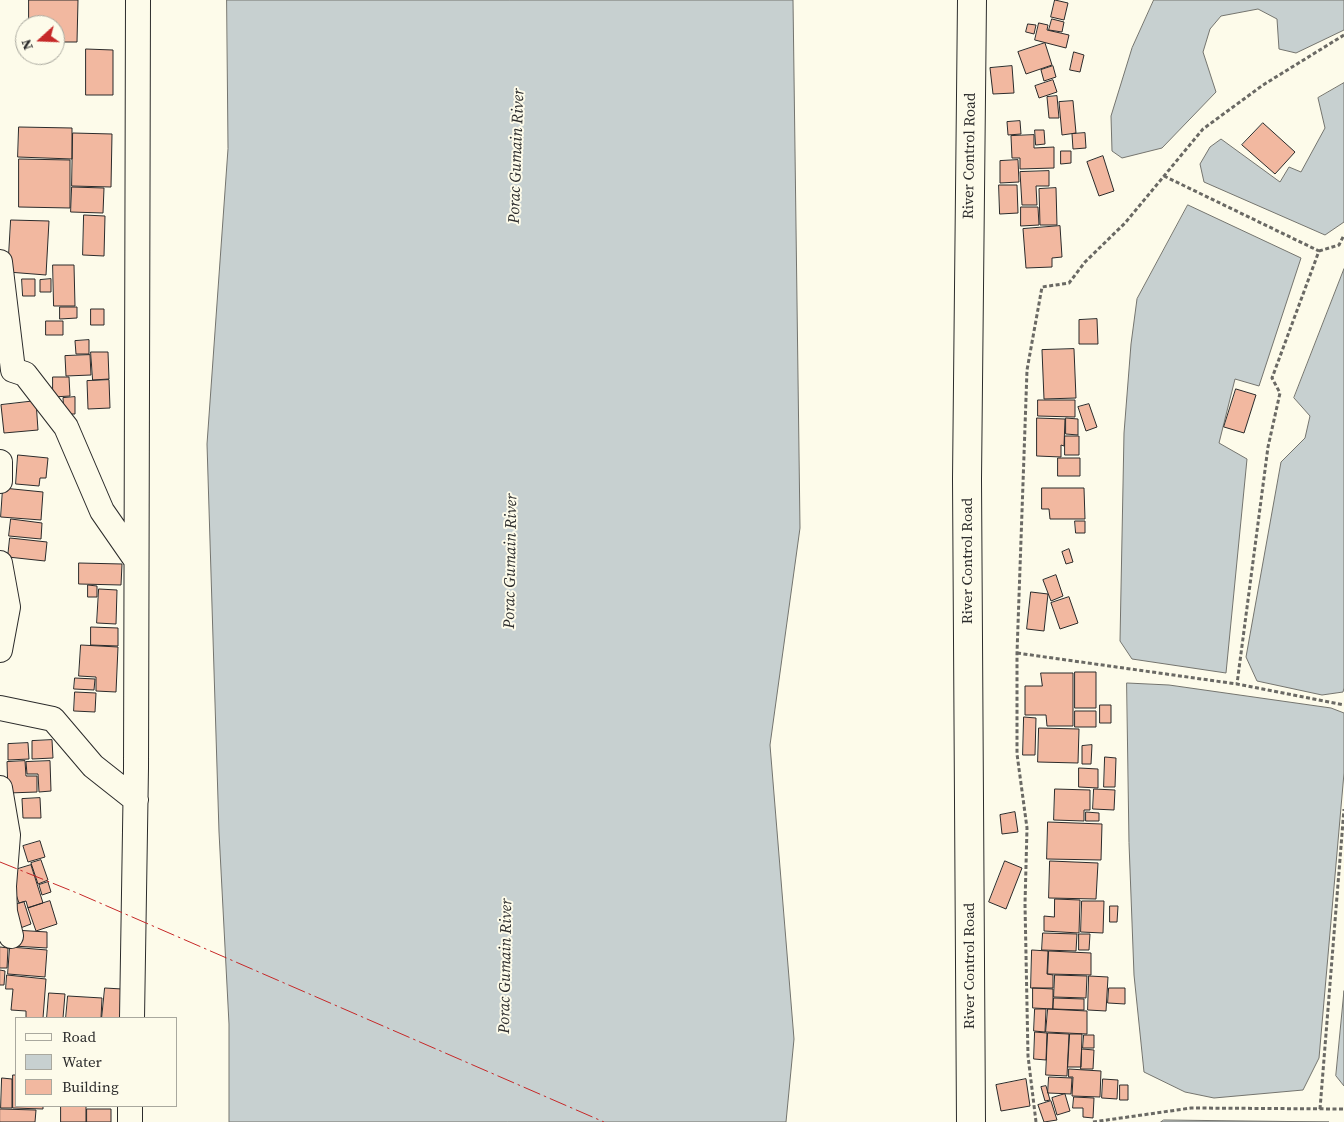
<!DOCTYPE html>
<style>
body{margin:0}
#map{position:relative;width:1344px;height:1122px;overflow:hidden;background:#fdfbea;font-family:"Source Serif 4",serif}
canvas{display:block}
.legend{position:absolute;left:15px;top:1017px;width:162px;height:90px;box-sizing:border-box;background:#fdfbea;border:1px solid #a9a89e;margin:0;padding:6px 9px;list-style:none;font-size:15px;color:#2b2b2b}
.legend li{display:flex;align-items:center;gap:10px;height:25px}
.legend b{width:25px;border:1px solid #a9a89e}
.north{position:absolute;left:15px;top:15px;width:50px;height:50px;box-sizing:border-box;background:#fdfbea;border:1px solid #a9a89e;border-radius:50%;rotate:250deg;font-size:14px;font-weight:700;line-height:20px;text-align:center;color:#2b2b2b}
.north::after{content:'';display:block;margin:auto;width:18px;height:22px;background:#c62828;clip-path:polygon(50% 0,100% 100%,50% 72%,0 100%)}
</style>
<div id="map">
<canvas width="1344" height="1122"></canvas>
<ul class="legend">
<li><b style="height:6px;background:#fdfbea"></b>Road</li>
<li><b style="height:14px;background:#c7d0d0"></b>Water</li>
<li><b style="height:14px;background:#f2b8a0"></b>Building</li>
</ul>
<div class="north">N</div>
</div>
<script>
const ctx = document.querySelector('canvas').getContext('2d');
ctx.lineJoin = 'round';
function paint(path, color) {
  ctx.fillStyle = color;
  ctx.fill(path, 'evenodd');
}
function stroke(path, color, width, dash) {
  ctx.strokeStyle = color;
  ctx.lineWidth = width;
  ctx.lineCap = dash ? 'butt' : 'round';
  ctx.setLineDash(dash || []);
  ctx.stroke(path);
}
function drawText(font, color, halo, rows, align = 'center') {
  ctx.font = font + ' "Source Serif 4",serif';
  ctx.lineWidth = 4;
  ctx.setLineDash([]);
  ctx.textBaseline = 'middle';
  ctx.strokeStyle = halo;
  ctx.fillStyle = color;
  for (const [text, x, y, turn = 0] of rows) {
    ctx.save();
    ctx.translate(x, y);
    ctx.rotate((+turn || 0) * Math.PI / 180);
    ctx.textAlign = isNaN(turn) ? turn : align;
    if (halo) ctx.strokeText(text, 0, 0);
    ctx.fillText(text, 0, 0);
    ctx.restore();
  }
}
const water = new Path2D(`
 M227,0h566l7,528 -30,217 24,294 -8,83h-557v-98l-10,-192 -12,-388 21,-295z
 M1154,0h190v30l-48,23 -17,-4 -2,-30 -19,-10 -37,7 -11,13 -7,23 13,40 -54,56 -40,10 -10,-7 -1,-35 21,-68z
 M1344,83v139l-19,13 -121,-53 -4,-18 10,-17 11,-8 59,43 9,-15 12,5 24,-44 -7,-30z
 M1188,205l113,53 -42,128 -24,-7 -16,64 28,16 -21,214 -94,-14 -12,-18 4,-208 7,-89 6,-45z
 M1344,269v419l-1,4 -21,3 -65,-14 -11,-24 35,-195 24,-24 5,-22 -16,-18z
 M1127,683l42,2 162,23 13,5v60l-25,285 -16,32 -89,8 -29,-6 -41,-20 -10,-97 -5,-132z
 M1344,991v95l-8,-10z
 M1164,1120l165,2h-168z`);
const building = new Path2D(`
 M29,0h49l-1,42h-22v-17h-26z
 M1055,0l13,3 -4,17 -13,-3z
 M1052,19l12,3 -2,10 -13,-2z
 M1039,23l9,2 -1,5 22,5 -3,13 -31,-8z
 M1028,24l8,1 -2,9 -8,-2z
 M1045,43l7,22 -26,9 -8,-22z
 M86,49l27,1v45h-27z
 M1074,52l10,3 -4,17 -10,-2z
 M1012,66l2,27 -21,1 -3,-26z
 M1053,66l3,11 -12,4 -3,-11z
 M1053,80l4,12 -18,6 -4,-12z
 M1057,96l2,22h-10l-2,-21z
 M1073,101l3,32 -14,2 -3,-33z
 M1020,121l1,13 -13,1 -1,-13z
 M1263,123l32,29 -20,22 -33,-29z
 M19,127l53,1v31l-54,-2z
 M1035,130h9l1,14 -9,1z
 M73,133l39,1 -1,53 -39,-1z
 M1085,133l1,15 -13,1 -1,-15z
 M1034,135v13l20,-1v21l-34,1v-11h-8l-1,-22z
 M1061,151h10v12l-10,1z
 M1103,156l11,35 -15,5 -12,-34z
 M19,159l51,1v48l-51,-1z
 M1018,160l1,22 -19,1v-22z
 M1049,171v15h-13l1,19h-15l-2,-33z
 M999,185h18l1,28 -18,1z
 M72,187l32,1 -1,25 -32,-1z
 M1056,188l1,37h-17l-1,-36z
 M1021,207h17l1,18 -18,1z
 M84,215l21,1 -1,40 -21,-1z
 M11,220l38,1 -3,54 -38,-3z
 M1060,226l2,31 -10,1v9l-26,1 -3,-39z
 M53,265h21l1,41h-21z
 M22,279h13v17h-12z
 M51,279v13h-11v-12z
 M60,307h17v11l-17,1z
 M91,309h13v16h-13z
 M1097,319l1,25h-19v-24z
 M46,321h17v14h-17z
 M89,340v14h-13l-1,-13z
 M1074,349l2,49 -32,1 -2,-49z
 M91,352h17l1,27 -16,1z
 M90,355l1,20 -25,1 -1,-20z
 M53,377h16l1,19 -17,1z
 M109,380l1,28 -22,1 -1,-28z
 M1236,389l20,6 -12,38 -20,-6z
 M75,397v17h-11l-1,-16z
 M1038,400h37v17l-37,-1z
 M36,401l2,29 -34,3 -3,-28z
 M1089,404l8,23 -11,4 -8,-24z
 M1037,418l28,1 -1,27 -3,-1v12l-24,-1z
 M1066,418l12,1v16l-12,-1z
 M1065,436h14v19h-14z
 M18,455l30,3 -2,20h-6l-1,8 -23,-2z
 M1058,458h22v18h-22z
 M3,488l40,4 -2,28 -40,-3z
 M1042,488h42l1,31h-35l-1,-10h-7z
 M11,519l31,4 -1,16 -32,-3z
 M1075,521h10v12h-9z
 M10,538l37,4 -2,19 -37,-4z
 M1069,549l4,13 -7,2 -4,-12z
 M79,563l43,1 -1,21 -42,-1z
 M1056,575l7,21 -12,5 -8,-21z
 M88,585l9,1v11h-9z
 M99,589l18,1 -1,34 -19,-1z
 M1031,592l17,2 -4,37 -17,-2z
 M1069,597l9,26 -18,6 -9,-26z
 M91,627l27,1v18l-27,-1z
 M81,645l37,2 -2,45 -20,-1v-14l-17,-1z
 M1075,672h21v36h-21z
 M1041,673h32v53h-26l-1,-11h-21v-29h17z
 M75,678l20,1 -1,11 -20,-1z
 M75,692l21,1 -1,19 -21,-1z
 M1100,705h11v18h-11z
 M1075,711h21v16h-21z
 M1024,717l12,1 -1,37h-12z
 M1039,728l40,1 -1,34 -40,-1z
 M52,740l1,18 -21,1v-18z
 M28,743l1,16 -21,1v-16z
 M1092,745l-1,19h-9v-18z
 M1105,757l11,1 -1,29h-11z
 M25,761l1,15h11v16l-29,1 -1,-31z
 M50,761l1,30 -12,1 -1,-18h-11l-1,-12z
 M1079,768l19,1v19l-19,-1z
 M1055,789l35,1v20h-6v11l-30,-1z
 M1094,789l21,1 -1,20 -21,-1z
 M40,798l1,20h-18l-1,-19z
 M1015,812l3,20 -16,2 -2,-19z
 M1086,812l13,1v8h-13z
 M1048,822l54,2 -1,36 -54,-1z
 M40,841l5,16 -17,5 -5,-16z
 M41,860l7,20 -10,4 -7,-21z
 M1005,861l17,7 -16,41 -17,-7z
 M1050,861l48,2 -2,36 -47,-1z
 M31,865l12,38 -15,5 -2,-7 -7,2 -11,-31z
 M48,882l3,10 -9,3 -3,-10z
 M1055,899l25,1 -1,33 -35,-2v-15l10,1z
 M50,901l7,23 -21,7 -8,-23z
 M1082,901h22l-1,32 -22,-1z
 M24,902l7,22 -16,6 -7,-23z
 M1110,906h8l-1,16h-7z
 M14,930l33,2v16l-34,-2z
 M1043,933l34,1 -1,17 -34,-1z
 M1079,934h11l-1,16h-10z
 M0,947l8,1 -1,20h-7z
 M10,947l37,3 -2,27 -37,-3z
 M1032,950l16,1 -1,23 6,1v13h-22z
 M1049,951l42,2v22l-43,-1z
 M0,970l5,1 -1,14h-4z
 M7,975l39,4 -3,39h-17v-7l-15,-1 2,-21h-7z
 M1055,975l32,1 -1,22 -32,-1z
 M1089,976l19,1 -2,34 -18,-1z
 M105,988l17,1 -2,29h-18z
 M1033,988l20,1v20l-20,-1z
 M1109,988h16v16l-17,-1z
 M49,993l16,1 -2,24h-16z
 M68,996l34,2 -1,20h-35z
 M1054,998l30,1v11l-31,-1z
 M1035,1009h11l-1,23 -11,-1z
 M1048,1009l39,2v23l-41,-2z
 M1035,1032l12,1 -1,27 -12,-1z
 M1048,1033l21,1 -2,42 -21,-1z
 M1070,1034h12l-1,33h-13z
 M1084,1035h10v13h-11z
 M1082,1049l12,1 -1,19h-12z
 M1069,1069l32,2 -1,26 -28,-1 1,-19h-4z
 M13,1075h3v31h27v3l-30,-1z
 M1049,1077l23,1 -1,16 -23,-1z
 M2,1078l10,1v29h-11z
 M1026,1079l4,27 -29,5 -5,-26z
 M1103,1079l15,1 -1,19 -15,-1z
 M1120,1085h8v15h-8z
 M1046,1086l4,14 -5,1 -4,-14z
 M1065,1094l5,17 -13,4 -5,-17z
 M1074,1097l20,1 -1,20 -10,-1v-9h-10z
 M1051,1101l6,19 -13,2 -6,-17z
 M61,1106h25v16h-25z
 M0,1109l36,1 -1,12h-35z
 M87,1109h24v13h-24z`);
const path = new Path2D(`
 M1164,176l155,75 -47,127 8,15 -12,54 -31,237
 M1319,251l20,-6 5,-10
 M1017,653l220,31 107,21
 M1320,1109l24,-300
 M1036,1122l-8,-66 -3,-152 2,-76 -10,-74v-101l10,-283 15,-83 27,-4 16,-21 40,-39 78,-94 60,-44 81,-50
 M1093,1122l98,-14 153,1`);
const street = new Path2D(`
 M0,262l13,108 12,4 41,53 36,84 34,49
 M0,462v19
 M0,563l8,44 -8,43
 M0,708l53,11 40,47 43,34
 M0,788l8,47 -4,51 1,26 6,24
 M132,1018l4,-250 2,-768
 M130,1122v-16`);
const secondary = new Path2D(`
 M971,1122l-4,-643 5,-479`);
const power = new Path2D(`
 M0,862l77,31 527,229`);
const streetNames = [
 ["River Control Road",970,156,-89],
 ["River Control Road",968,561,-90],
 ["River Control Road",970,966,-90]
];
const waterNames = [
 ["Porac Gumain River",517,156,-88],
 ["Porac Gumain River",511,561,-89],
 ["Porac Gumain River",506,966,-89]
];
paint(water, '#c7d0d0');
stroke(water, '#74746e', 1);
paint(building, '#f2b8a0');
stroke(building, '#2b2b2b', 1);
stroke(street, '#2b2b2b', 26);
stroke(secondary, '#2b2b2b', 30);
stroke(path, '#6a6964', 3, [4, 2.5]);
stroke(street, '#fdfbea', 24);
stroke(secondary, '#fdfbea', 28);
stroke(power, '#c62828', 1, [18, 4, 2.5, 4]);
drawText('15px', '#2b2b2b', '#fdfbea', streetNames);
drawText('italic 16px', '#2b2b2b', '#fdfbea', waterNames);
</script>
